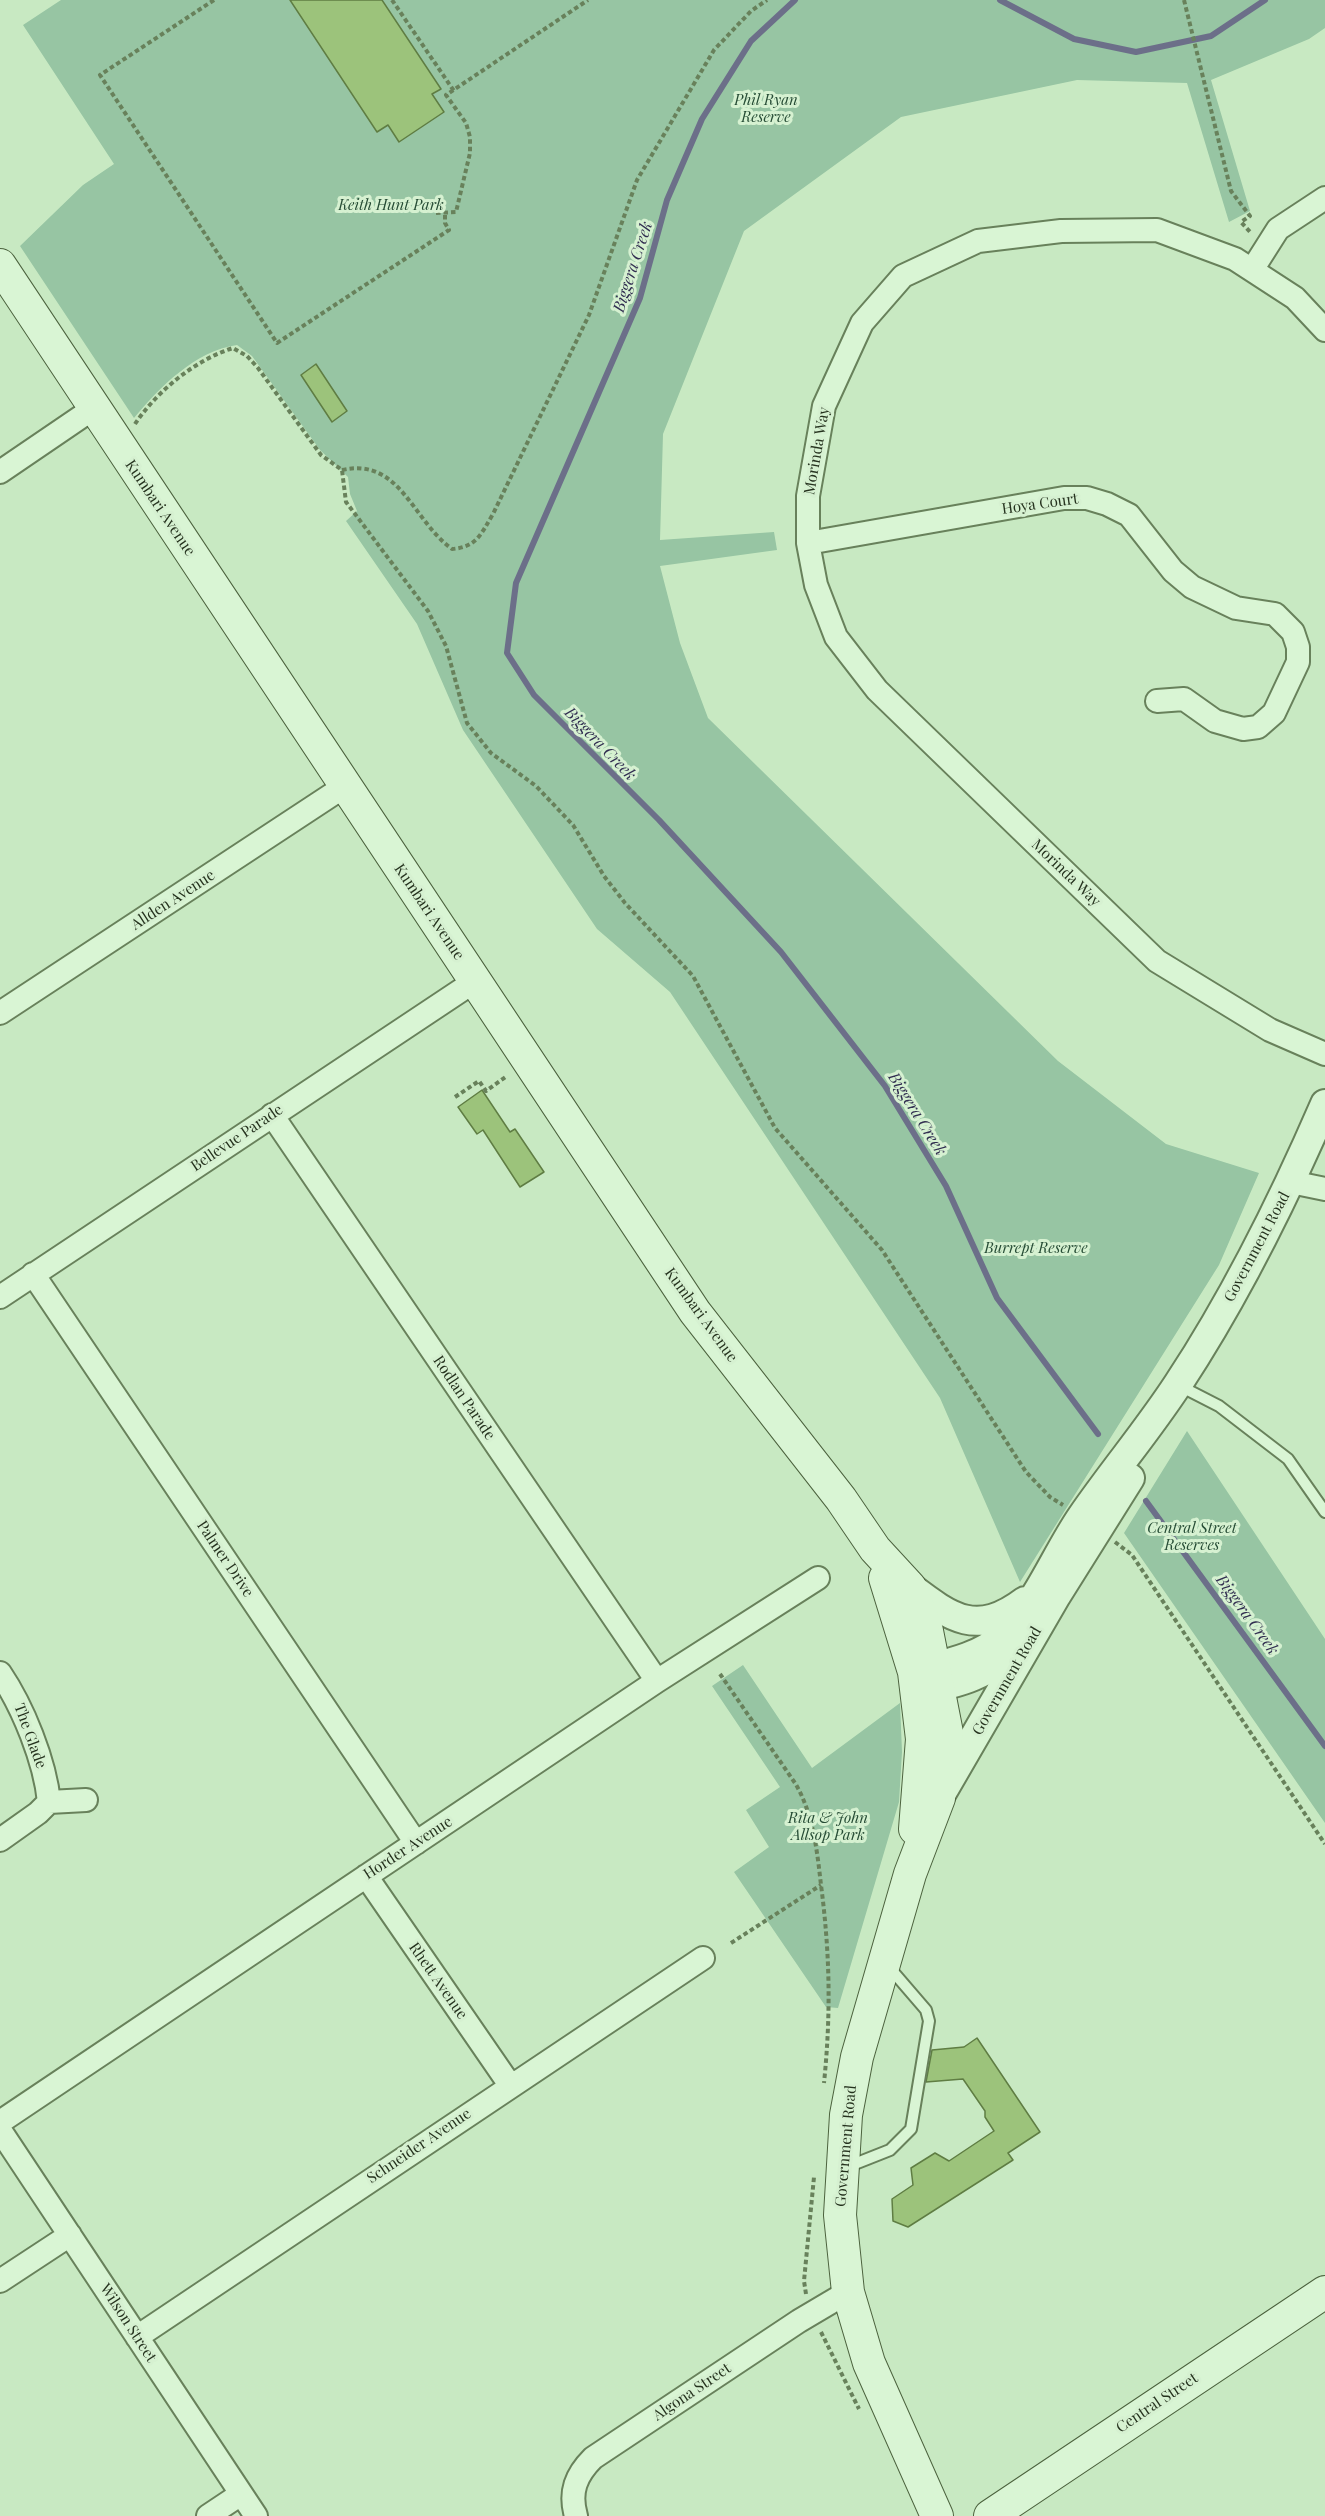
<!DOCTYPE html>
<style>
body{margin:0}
canvas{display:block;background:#c8e9c2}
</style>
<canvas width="1325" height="2516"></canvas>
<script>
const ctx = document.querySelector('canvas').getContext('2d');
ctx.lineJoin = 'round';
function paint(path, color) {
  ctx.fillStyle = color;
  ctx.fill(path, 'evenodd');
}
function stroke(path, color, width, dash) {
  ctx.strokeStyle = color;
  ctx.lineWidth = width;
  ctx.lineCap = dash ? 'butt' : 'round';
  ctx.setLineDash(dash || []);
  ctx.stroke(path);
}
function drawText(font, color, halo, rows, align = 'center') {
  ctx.font = font + ' "Playfair Display",serif';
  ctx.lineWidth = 6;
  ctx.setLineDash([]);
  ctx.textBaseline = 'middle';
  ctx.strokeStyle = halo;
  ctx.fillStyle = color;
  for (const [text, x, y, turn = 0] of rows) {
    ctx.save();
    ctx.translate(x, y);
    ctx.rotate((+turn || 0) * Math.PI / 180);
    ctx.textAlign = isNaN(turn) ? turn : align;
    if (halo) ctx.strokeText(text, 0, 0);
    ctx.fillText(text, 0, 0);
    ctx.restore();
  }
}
const green = new Path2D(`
 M61,0h1264v28l-16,11 -98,41 39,131 -21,11 -42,-139 -110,-3 -176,37 -157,114 -81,203 -3,106 114,-8 3,18 -117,16 20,77 28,75 350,343 108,83 93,29 -40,92 -199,317 -80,-184 -270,-406 -73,-63 -134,-199 -46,-106 -71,-103 11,-10 -7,-17 -2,-17 -28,-27 -68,-94 -15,-11c-42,6 -77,42 -103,73l-114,-172 63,-61 31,-21 -91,-139z
 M1187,1431l138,208v184l-201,-290z
 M743,1665l69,103 88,-65 2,49 -3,50 -61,206 -12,-1 -92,-135 35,-25 -23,-37 34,-23 -68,-101z`);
const stream = new Path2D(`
 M795,0l-44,41 -49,78 -35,81 -27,98 -124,285 -9,70 27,42 125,125 122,132 104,134 61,100 51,112 101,136
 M1000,0l74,39 62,13 75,-16 54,-36
 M1146,1501l179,245`);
const building = new Path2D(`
 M290,0h92l59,89 -9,5 12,18 -45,30 -11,-17 -11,7z
 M316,364l31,47 -15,11 -31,-47z
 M482,1090l28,42 5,-3 29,43 -24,15 -37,-57 -6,4 -19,-27z
 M977,2038l63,94 -32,21 5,7 -105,67 -15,-6 -1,-22 21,-14 -2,-17 24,-15 14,8 45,-30 -9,-14v-6l-22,-32 -37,3 6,-32 32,-3z`);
const path = new Path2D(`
 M214,0l-114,75 177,268 172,-113 -4,-7v-10
 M392,0l62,91
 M1184,0l47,191 19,25 -9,6 10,11
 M436,213l20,-1 14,-59v-16l-4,-14 -20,-28 142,-95
 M135,424c22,-33 60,-64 98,-76l14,8 11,12 63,87 21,15 4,32 82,109 18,35 21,77 24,30 45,33 37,39 31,51 21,27 68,73 82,152 107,122 144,222 24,25 13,8
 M342,470c58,-13 70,50 110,79 25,-2 29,-15 41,-35l96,-199 48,-135 77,-130 37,-39 16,-11
 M455,1097l24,-16 7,10 21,-15
 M1115,1542l17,13 193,289
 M720,1674l75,109c18,30 22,67 26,102 9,69 10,129 3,198
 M731,1943l90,-58
 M806,2294l-2,-13 10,-104
 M821,2332l38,77`);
const service = new Path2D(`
 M1178,1385l41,21 69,53 37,53
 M847,2167l43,-17 21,-21 18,-108 -3,-11 -37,-43`);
const minor = new Path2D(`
 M1252,270l26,-41 47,-31
 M1325,330l-30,-32 -60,-39 -78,-29 -96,1 -83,10 -75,35 -41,47 -38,83 -16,90v47l8,42 20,52 41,53 280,271 113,69 55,24
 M0,472l94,-64
 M808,543l256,-45h23l20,6 22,11 44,56 19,16 44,21 39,6 18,18 5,15v15l-24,51 -16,14 -15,2 -28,-8 -31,-22 -27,2
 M0,1013l345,-227
 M272,1115l385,566
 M1291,1182l34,7
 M33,1274l383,569
 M0,1297l475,-316
 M0,1673c23,34 45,88 49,129
 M0,1840l38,-27 11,-11 37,-2
 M366,1876l144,209
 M0,2122l657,-441 161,-103
 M0,2130l256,386
 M0,2281l70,-46
 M137,2337l566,-379
 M208,2516l33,-22
 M576,2516c-7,-24 0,-41 17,-58l206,-137 49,-29`);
const tertiary = new Path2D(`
 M910,1587c42,32 67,50 115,14
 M914,1672c30,-8 65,-14 88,-35 36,-33 53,-82 80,-121 31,-45 66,-86 96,-132 58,-88 105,-183 147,-280
 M917,1692c42,-9 73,-16 103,-50
 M940,1796l116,-200 74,-118`);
const secondary = new Path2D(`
 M0,265l695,1047 146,187 34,50 35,38 17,44 20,102 -8,65 -29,76 -53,183 -11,58 -6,100 8,77 21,71 68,153
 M885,1578l29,94 8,67 -7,90
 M990,2516l335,-224`);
const parkNames = [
 ["Phil Ryan",766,100],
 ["Reserve",766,117],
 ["Keith Hunt Park",391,205],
 ["Burrept Reserve",1036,1248],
 ["Central Street",1192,1528],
 ["Reserves",1192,1545],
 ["Rita & John",828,1818],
 ["Allsop Park",828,1835]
];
const streetNames = [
 ["Morinda Way",817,451,-80],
 ["Hoya Court",1040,504,-8],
 ["Kumbari Avenue",160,508,56],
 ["Morinda Way",1066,873,44],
 ["Allden Avenue",173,900,-33],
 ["Kumbari Avenue",429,912,56],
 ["Bellevue Parade",237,1138,-34],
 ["Government Road",1257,1247,-62],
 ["Kumbari Avenue",701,1315,54],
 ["Rodlan Parade",464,1398,56],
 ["Palmer Drive",225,1559,56],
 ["Government Road",1007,1681,-60],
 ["The Glade",30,1736,70],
 ["Horder Avenue",408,1848,-33],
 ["Rhett Avenue",438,1981,55],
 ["Schneider Avenue",419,2146,-34],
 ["Government Road",846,2146,-85],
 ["Wilson Street",128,2323,57],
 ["Algona Street",692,2392,-34],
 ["Central Street",1157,2403,-34]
];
const waterNames = [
 ["Biggera Creek",633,267,-72],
 ["Biggera Creek",600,744,46],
 ["Biggera Creek",917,1114,58],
 ["Biggera Creek",1247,1615,54]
];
paint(green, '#97c5a3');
stroke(stream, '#6c6f89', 6);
paint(building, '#9cc37b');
stroke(building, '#5f7d43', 1.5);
stroke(service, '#68815b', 14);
stroke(minor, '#68815b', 26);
stroke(tertiary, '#68815b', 32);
stroke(secondary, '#4c623e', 34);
stroke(path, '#68815b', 4, [4.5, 3]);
stroke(service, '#d9f5d4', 10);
stroke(minor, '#d9f5d4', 22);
stroke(tertiary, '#d9f5d4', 28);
stroke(secondary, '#d9f5d4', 32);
drawText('italic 15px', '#264c35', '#d6f1d1', parkNames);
drawText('15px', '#25321e', '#d6f1d1', streetNames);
drawText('italic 16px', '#312e50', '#d6f1d1', waterNames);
</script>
